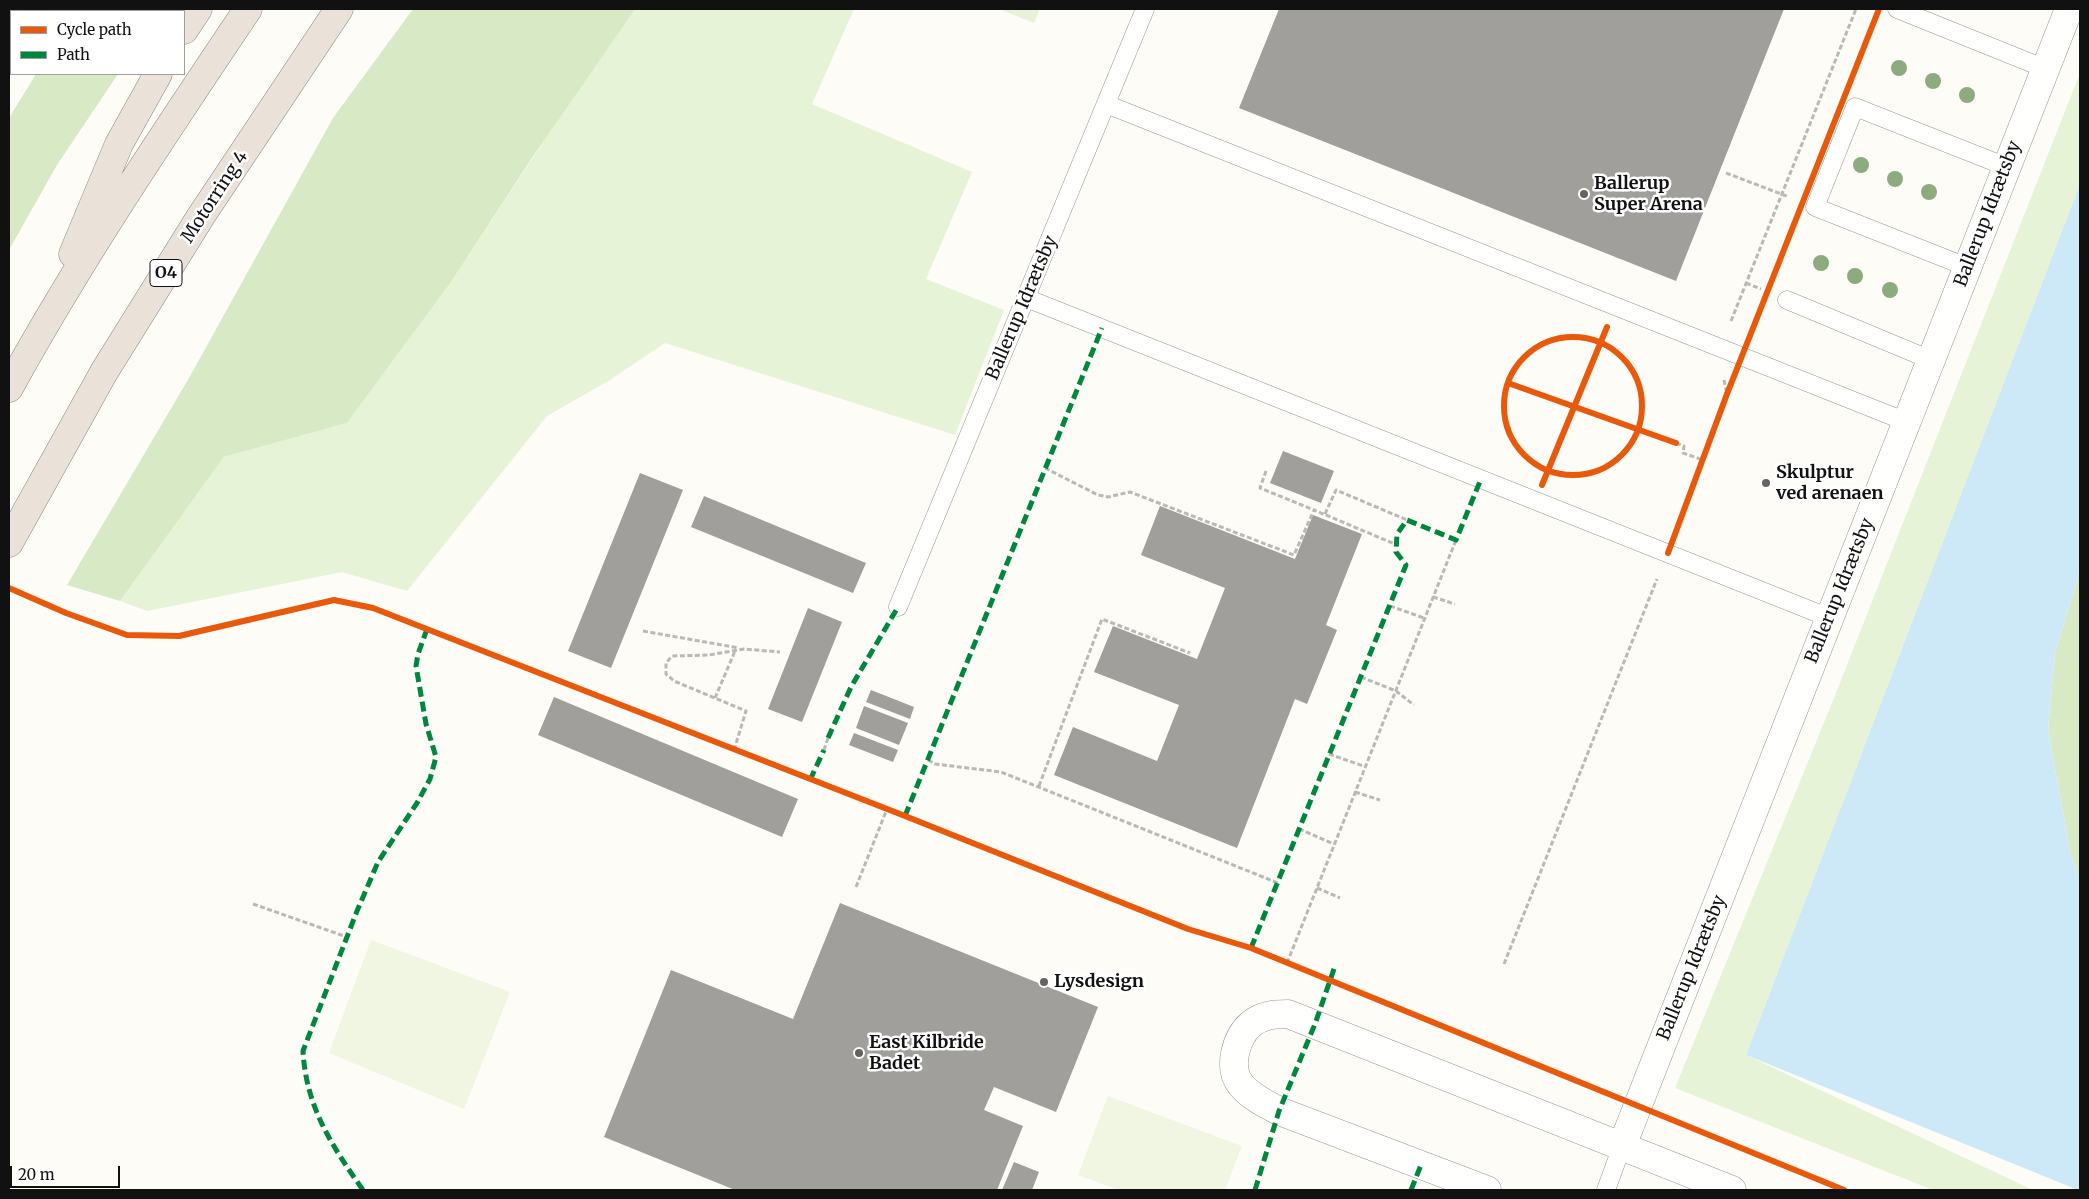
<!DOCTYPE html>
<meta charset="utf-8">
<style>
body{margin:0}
#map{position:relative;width:2089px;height:1199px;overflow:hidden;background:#fdfcf7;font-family:Merriweather,serif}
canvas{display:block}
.frame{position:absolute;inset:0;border:10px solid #111;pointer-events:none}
.legend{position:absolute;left:10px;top:10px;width:175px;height:65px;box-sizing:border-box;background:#fff;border:1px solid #a0a0a0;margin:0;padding:6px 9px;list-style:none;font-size:15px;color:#111}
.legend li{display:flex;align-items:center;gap:10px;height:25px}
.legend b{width:25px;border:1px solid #a0a0a0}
.scale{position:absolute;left:10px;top:1166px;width:110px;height:22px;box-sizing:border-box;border:2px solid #111;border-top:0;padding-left:6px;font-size:15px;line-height:18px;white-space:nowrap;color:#111;-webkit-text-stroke:4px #fff;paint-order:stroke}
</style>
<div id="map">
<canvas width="2089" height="1199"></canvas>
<div class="frame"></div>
<ul class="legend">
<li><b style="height:6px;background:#e8590c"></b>Cycle path</li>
<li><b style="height:6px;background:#00873e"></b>Path</li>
</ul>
<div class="scale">20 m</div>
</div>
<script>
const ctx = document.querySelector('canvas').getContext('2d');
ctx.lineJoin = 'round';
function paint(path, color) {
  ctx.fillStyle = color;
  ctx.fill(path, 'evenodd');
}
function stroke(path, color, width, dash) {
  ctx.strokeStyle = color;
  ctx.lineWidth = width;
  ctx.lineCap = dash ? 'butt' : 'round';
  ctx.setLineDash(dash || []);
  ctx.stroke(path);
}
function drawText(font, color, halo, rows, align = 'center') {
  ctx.font = font + ' Merriweather,serif';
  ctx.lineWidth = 5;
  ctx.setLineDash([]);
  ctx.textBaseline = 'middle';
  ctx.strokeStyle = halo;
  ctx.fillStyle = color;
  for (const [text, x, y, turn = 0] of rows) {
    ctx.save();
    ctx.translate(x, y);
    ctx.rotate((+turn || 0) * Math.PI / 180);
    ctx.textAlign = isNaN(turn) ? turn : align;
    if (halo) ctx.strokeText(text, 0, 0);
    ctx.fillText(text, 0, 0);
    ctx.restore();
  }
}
const green = new Path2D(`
 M631,9h223l-42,95 160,68 -46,107 78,31 -49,125 -290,-92 -55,37 -63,36 -140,175 -65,-19 -195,39 -27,-10 104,-144 123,-34 104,-141z
 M999,9h41l-6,14z
 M2080,73v111l-334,871 287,135h-100l-258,-102 159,-390z`);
const forest = new Path2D(`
 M10,9h32l-1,2h-30v50l-2,4z
 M77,9h85l-2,2h-84z
 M413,9h222l-103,149 -81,124 -104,141 -123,34 -104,144 -53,-16 122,-207 144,-260z
 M36,74h82l-61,91 -48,85v-132z
 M2080,570v309l-9,-23 -23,-126 7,-77z`);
const pitch = new Path2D(`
 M371,940l139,52 -46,117 -135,-56z
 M1108,1096l134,50 -17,44h-106l-41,-15z`);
const water = new Path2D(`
 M2080,184v386l-25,83 -7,77 23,126 9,23v311h-2l-332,-135z`);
const building = new Path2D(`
 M1279,9h505l-108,272 -437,-173z
 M1283,451l51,20 -13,32 -51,-20z
 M640,473l43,17 -72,178 -43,-17z
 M704,496l162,67 -13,30 -162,-66z
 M1160,506l135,53 18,-44 49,19 -36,91 11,5 -30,74 -12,-5 -58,149 -183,-73 19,-48 84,34 22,-56 -85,-33 19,-46 84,33 28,-71 -84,-33z
 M808,608l34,14 -40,100 -34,-13z
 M871,690l43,17 -4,12 -44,-17z
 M554,697l244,102 -16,38 -244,-102z
 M864,706l44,17 -9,22 -43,-17z
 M854,733l44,17 -5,12 -44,-17z
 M840,903l258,104 -42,105 -62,-25 -10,23 39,16 -26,64h-262l-131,-53 67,-167 122,49z
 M1014,1162l25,10 -7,18h-30z`);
const path = new Path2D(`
 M1726,173l63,24
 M1746,283l15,6
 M1731,321l125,-312
 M1724,380l3,14
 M1676,443l8,3 -1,7 20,7
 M1045,468l53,27 10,2 22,-5 164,63 20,-45 83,35
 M1266,471l-6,17 54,22
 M1325,514l11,-24 71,30
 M1433,597l22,7
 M1390,606l34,12
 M643,631l96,17
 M1361,677l35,14 18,14
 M715,698l20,-47
 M734,750l12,-39 -72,-30 -8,-7v-11l6,-7 37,-1 35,-6 36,3
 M824,750l4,-12
 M1329,754l37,13
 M928,760l7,4 66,8 277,111
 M1039,786l63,-167 88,34
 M1355,792l25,8
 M1299,829l35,15
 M856,887l31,-78
 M1317,888l23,10
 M253,904l94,33
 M1287,963l169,-423
 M1504,964l153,-385`);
const lane = new Path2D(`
 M1897,9l149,60
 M1106,104l801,318
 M1967,267l-152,-60 40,-100 152,60
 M1026,298l804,320
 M1787,300l144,60
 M898,607l247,-598
 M1606,1190l16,-44`);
const street = new Path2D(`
 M1622,1146l447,-1137
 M1487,1190l-208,-79c-13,-7 -28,-14 -38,-26 -14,-17 -5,-48 10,-61 11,-9 24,-10 37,-10l444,176`);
const highway = new Path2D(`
 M184,30l14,-21
 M73,254l46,-110 39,-70
 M9,388c72,-131 156,-255 239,-379
 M9,543l95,-171 97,-156 138,-207`);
const quiet = new Path2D(`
 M828,738l23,-51 47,-80
 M810,780l14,-30
 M905,816l197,-488
 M1251,948l155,-383 -10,-13 1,-18 10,-14 49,20 25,-61
 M363,1190c-31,-44 -57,-83 -60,-139l54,-140 21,-49 39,-59 13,-24 6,-22 -10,-33 -10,-58 2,-12 9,-25
 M1255,1190l24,-79 36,-87 20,-58
 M1411,1190l10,-25`);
const cycleway = new Path2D(`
 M1504 406a69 69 0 1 1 138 0a69 69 0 1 1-138 0Z
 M1508,383l168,60
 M1542,485l65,-158
 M1668,553l59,-159 152,-385
 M9,588l57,25 61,22 52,1 155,-36 39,8 532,208 283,113 63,19 593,242`);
const trees = [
 [1899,68],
 [1933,81],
 [1967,95],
 [1861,165],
 [1895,179],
 [1929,192],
 [1821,263],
 [1855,276],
 [1890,290]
];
const markers = [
 [1584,194,5,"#646362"],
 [1766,483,5,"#646362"],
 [1044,982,5,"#646362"],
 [859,1053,5,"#646362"]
];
const shields = [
 [166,273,32]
];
const shieldNames = [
 ["O4",166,273]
];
const poiNames = [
 ["Ballerup",1594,184],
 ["Super Arena",1594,205],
 ["Skulptur",1776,473],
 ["ved arenaen",1776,494],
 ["Lysdesign",1054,982],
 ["East Kilbride",869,1043],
 ["Badet",869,1064]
];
const streetNames = [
 ["Motorring 4",215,197,-57],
 ["Ballerup Idrætsby",1988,214,-69],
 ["Ballerup Idrætsby",1022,308,-67],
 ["Ballerup Idrætsby",1840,591,-68],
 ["Ballerup Idrætsby",1692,968,-68]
];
paint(green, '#e7f3d7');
paint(forest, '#d8eac5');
paint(pitch, '#f0f6e1');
paint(water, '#cde8f7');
paint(building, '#a19f9c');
stroke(lane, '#979795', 19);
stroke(street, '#979795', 29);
stroke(highway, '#858482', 29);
stroke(path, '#b9b9b8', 3, [5, 2.5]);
stroke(lane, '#fffffe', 18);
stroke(street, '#fffffe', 28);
stroke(highway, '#eae1d8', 28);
stroke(quiet, '#00873e', 5, [10, 5]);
stroke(cycleway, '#e8590c', 6);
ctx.fillStyle = '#8cac80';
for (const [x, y] of trees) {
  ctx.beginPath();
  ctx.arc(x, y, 8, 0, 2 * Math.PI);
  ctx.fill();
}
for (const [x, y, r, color] of markers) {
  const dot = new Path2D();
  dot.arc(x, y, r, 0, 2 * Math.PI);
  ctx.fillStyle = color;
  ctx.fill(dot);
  stroke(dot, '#fff', 2);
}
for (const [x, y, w] of shields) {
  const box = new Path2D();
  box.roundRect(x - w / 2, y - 13.5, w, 27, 4);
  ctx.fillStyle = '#fff';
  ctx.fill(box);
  stroke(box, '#111', 1);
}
drawText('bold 16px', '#111', null, shieldNames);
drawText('bold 18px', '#111', '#fff', poiNames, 'left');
drawText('18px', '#111', '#fff', streetNames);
</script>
